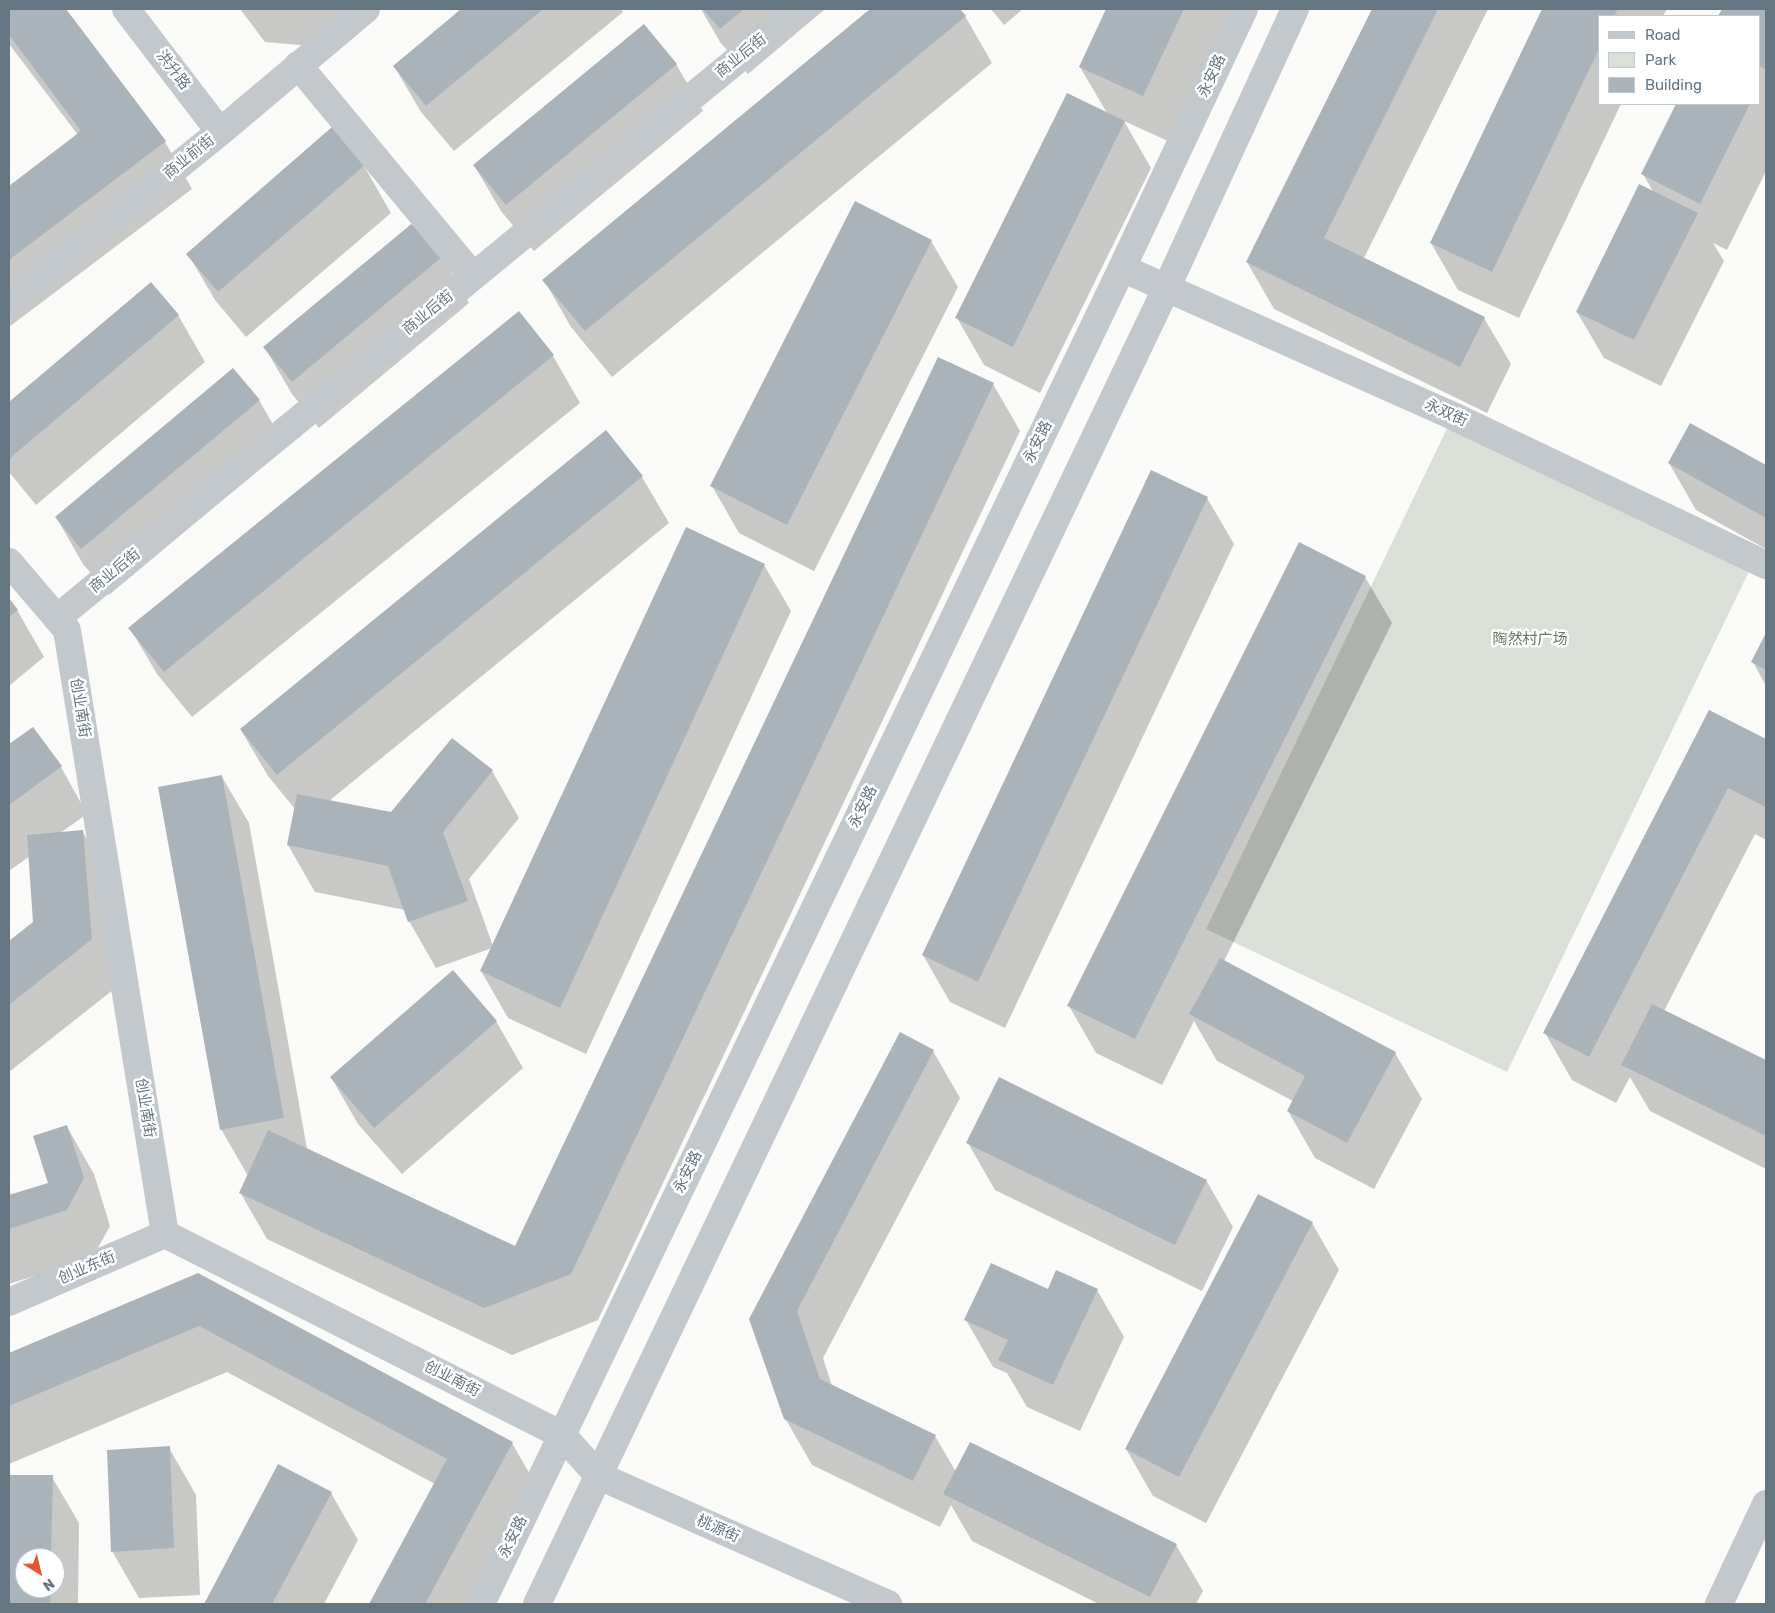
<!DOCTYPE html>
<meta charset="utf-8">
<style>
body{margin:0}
#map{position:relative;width:1775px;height:1613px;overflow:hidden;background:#fafaf8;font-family:Rubik,sans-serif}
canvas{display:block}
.frame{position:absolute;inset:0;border:10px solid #657683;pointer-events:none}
.legend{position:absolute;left:1598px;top:15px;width:162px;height:90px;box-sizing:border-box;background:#fff;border:1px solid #c1c8cd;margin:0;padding:6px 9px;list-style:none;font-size:15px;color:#657683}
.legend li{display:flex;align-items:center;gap:10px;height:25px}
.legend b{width:25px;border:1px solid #c1c8cd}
.north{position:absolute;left:15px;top:1548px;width:50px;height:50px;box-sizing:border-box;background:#fff;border:1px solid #c1c8cd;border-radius:50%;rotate:144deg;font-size:14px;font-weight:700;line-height:20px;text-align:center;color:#657683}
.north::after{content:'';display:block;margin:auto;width:18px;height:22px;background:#e4572e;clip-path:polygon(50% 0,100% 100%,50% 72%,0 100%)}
</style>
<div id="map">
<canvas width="1775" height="1613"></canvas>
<div class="frame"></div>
<ul class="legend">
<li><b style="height:6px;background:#c3c8cc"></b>Road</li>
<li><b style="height:14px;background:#dadfd7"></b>Park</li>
<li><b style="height:14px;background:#aab3b9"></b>Building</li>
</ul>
<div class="north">N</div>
</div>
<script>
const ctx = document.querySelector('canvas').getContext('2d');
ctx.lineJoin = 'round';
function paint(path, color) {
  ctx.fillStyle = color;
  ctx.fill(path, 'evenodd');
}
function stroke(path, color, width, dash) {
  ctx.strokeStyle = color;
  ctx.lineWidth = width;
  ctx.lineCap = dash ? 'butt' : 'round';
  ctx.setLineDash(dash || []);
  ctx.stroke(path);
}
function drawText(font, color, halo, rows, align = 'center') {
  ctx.font = font + ' Rubik,"Noto Sans SC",sans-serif';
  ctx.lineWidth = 5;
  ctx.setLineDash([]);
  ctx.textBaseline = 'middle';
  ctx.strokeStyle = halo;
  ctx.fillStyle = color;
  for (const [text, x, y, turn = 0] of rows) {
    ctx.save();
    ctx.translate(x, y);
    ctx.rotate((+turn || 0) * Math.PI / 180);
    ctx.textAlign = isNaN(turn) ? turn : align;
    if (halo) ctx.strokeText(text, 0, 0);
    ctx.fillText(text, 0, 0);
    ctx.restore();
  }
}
const green = new Path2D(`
 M1453,416l302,143 -248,513 -301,-143z`);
const shadow = new Path2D(`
 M9,9h55l101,133 27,47 -183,138v-140l69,-52 -69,-91z
 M240,9h129l-46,38 -58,-5z
 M463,9h158l2,3 -169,139 -33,-39 -27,-46z
 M701,9h124l-77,65 -28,-32z
 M872,9h86l7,7 27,47 -380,314 -41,-50 -27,-47z
 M991,9h32l-19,16z
 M1107,9h126l-63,133 -46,-21 27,47 -111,225 -56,-28 -27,-47 150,-205 -27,-46z
 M1373,9h115l-124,249 120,60 27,46 -24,49 -213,-104 -27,-47z
 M1543,9h124l-4,7h-64v88h22l-102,214 -61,-28 -27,-47z
 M1723,9h43v162l-39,79 -14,-7 11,18 -63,125 -57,-28 -27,-46 77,-119 -11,-19 35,-70h81v-88h-40z
 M676,64l27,47 -169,140 -33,-40 -27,-46z
 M332,129l32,37 27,47 -145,124 -31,-37 -27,-46z
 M931,241l27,46 -144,284 -75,-38 -27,-47z
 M442,256l27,47 -150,125 -27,-34 -27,-46z
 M151,283l27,32 27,47 -169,143 -27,-33v-68z
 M518,313l35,43 27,47 -388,314 -35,-43 -27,-46z
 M993,384l27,47 -422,889 -86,35 -245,-116 -27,-47 8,-16 -27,-47 1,-352 27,46 58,326 208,98z
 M259,400l27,47 -177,148 -26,-31 -27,-47z
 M1691,424l75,43v82l-70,-39 -27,-47z
 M606,432l36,45 27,46 -340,278 63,13 100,-43 27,47 -50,61 24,67 271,-381 27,46 -205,443 -78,-36 -27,-47 11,-23 -56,20 -27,-47 -4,-11 -90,-18 -27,-47 7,-36 -27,-33 -27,-46z
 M1207,498l27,46 -229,484 -55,-26 -27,-47z
 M1365,577l27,46 -168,338 171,92 27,46 -48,90 -59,-31 -27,-47 5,-10 -76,-40 -23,-40 -32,64 -66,-32 -27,-47z
 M9,600l8,10 27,47 -35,29z
 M1766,636v50l-13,-24z
 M1710,712l56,29v99l-11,-6 -91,177 102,51v107l-116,-58 -20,-34 -14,26 -44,-23 -27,-47z
 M32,728l29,39 26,47 -27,19 23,-1 27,46 8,108 -109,86v-129l26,-20 -5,-67 -21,15v-125z
 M496,1021l27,47 -121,106 -44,-50 -27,-47z
 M933,1051l27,47 -137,260 9,28 103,50 21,36 220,73 27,46 -7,13h-97l-127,-63 -21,-36 -11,22 -128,-62 -27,-47 -34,-99z
 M67,1127l27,47 16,52 -17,31 -84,27v-87l40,-13z
 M968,1143l238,37 27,47 -31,64 -207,-101z
 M1312,1223l27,47 -133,253 -53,-27 -27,-47z
 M198,1274l314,169 27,47 -62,114h-107l65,-120 -208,-112 -218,92v-109z
 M1097,1290l27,47 -44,94 -53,-24 -20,-34 -14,-6 -27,-47 83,-29z
 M169,1448l27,47 4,100 -61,3 -27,-47z
 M279,1466l52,27 27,47 -34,64h-118z
 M9,1476l43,1 27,46 -1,81h-69zM25,1558h30v30h-30z`);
const building = new Path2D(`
 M9,9h57l100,132 -157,119v-74l72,-55 -72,-96z
 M461,9h82l-117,97 -33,-40z
 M703,9h41l-24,20z
 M870,9h90l6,7 -381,315 -43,-51z
 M1106,9h78l-41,87 -64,-29z
 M1372,9h66l-114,229 161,79 -25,50 -214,-105z
 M1542,9h76l-4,7h-15v33l-107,223 -62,-29z
 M1722,9h44l-1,60 -6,-3v-50h-41z
 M644,24l33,40 -171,141 -33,-40z
 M1067,93l58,28 -112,226 -58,-29z
 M1676,104h74l-50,100 -59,-30z
 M332,127l33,38 -147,127 -32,-38z
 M1639,184l59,29 -64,127 -58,-28z
 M855,201l77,39 -145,285 -77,-39z
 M415,221l28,35 -151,126 -29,-35z
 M151,282l28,33 -170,144v-57z
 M519,311l35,44 -390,317 -36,-44z
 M938,357l56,26 -423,891 -87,34 -245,-115 29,-63 247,116z
 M233,368l27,32 -179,149 -26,-32z
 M1690,423l76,42v53l-98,-55z
 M606,430l37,46 -366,299 -37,-46z
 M1151,470l57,27 -230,485 -56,-27z
 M686,527l79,37 -205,444 -80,-37z
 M1299,542l67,34 -231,463 -68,-33z
 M9,598l9,12 -9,7z
 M1766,633v37l-15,-8z
 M1709,710l57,29v68l-38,-19 -139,269 -46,-24z
 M33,727l29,39 -53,39v-61z
 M452,738l41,32 -50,62 25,69 -60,21 -20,-56 -101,-21 10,-51 94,18z
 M222,775l62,343 -64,12 -62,-343z
 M83,830l9,109 -83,66v-64l24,-19 -6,-87z
 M1220,958l176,94 -49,91 -60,-32 18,-35 -116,-62z
 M453,970l44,51 -123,107 -44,-51z
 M1652,1004l114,56v76l-145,-71z
 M900,1032l34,18 -137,261 23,68 116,56 -23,46 -129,-62 -35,-100z
 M999,1077l208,103 -32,65 -209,-102z
 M67,1125l17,53 -17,32 -58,19v-34l39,-12 -15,-47z
 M1258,1194l55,28 -134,255 -54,-28z
 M991,1263l57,26 8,-19 42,19 -45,96 -55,-25 10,-20 -44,-20z
 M198,1273l315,169 -88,162h-56l78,-145 -248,-133 -190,80v-53z
 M970,1442l207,102 -27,53 -207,-103z
 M170,1446l4,102 -63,4 -4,-102z
 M278,1464l54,28 -60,112h-68z
 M9,1475h44l-2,83h-26v30h26l-1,16h-41z`);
const minor = new Path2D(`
 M126,9l94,123
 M298,65l175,211
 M1122,268l331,148 313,149
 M9,302l211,-170 146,-123
 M57,618l742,-609
 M9,1302l156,-68
 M1719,1604l47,-100`);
const tertiary = new Path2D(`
 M9,562l58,68 98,604 397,201 37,41 289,128
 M481,1604l641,-1336 122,-259
 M537,1604l629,-1315 129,-280`);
const streetNames = [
 ["商业后街",741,56,-39],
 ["洪升路",173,70,53],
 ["永安路",1212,76,-65],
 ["商业前街",189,157,-39],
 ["商业后街",428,313,-39],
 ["永双街",1446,413,24],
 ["永安路",1038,442,-64],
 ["商业后街",115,571,-39],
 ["创业南街",80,708,81],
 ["永安路",863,807,-64],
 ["创业南街",145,1108,81],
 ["永安路",688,1172,-64],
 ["创业东街",87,1268,-23],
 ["创业南街",452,1379,27],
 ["桃源街",718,1529,24],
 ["永安路",513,1537,-64]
];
const parkNames = [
 ["陶然村广场",1530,640]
];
paint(green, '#dadfd7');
paint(shadow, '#0003');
paint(building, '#aab3b9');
stroke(minor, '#c3c8cc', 28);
stroke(tertiary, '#c3c8cc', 28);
drawText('15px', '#657683', '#fff', streetNames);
drawText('15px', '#687a64', '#fff', parkNames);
</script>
